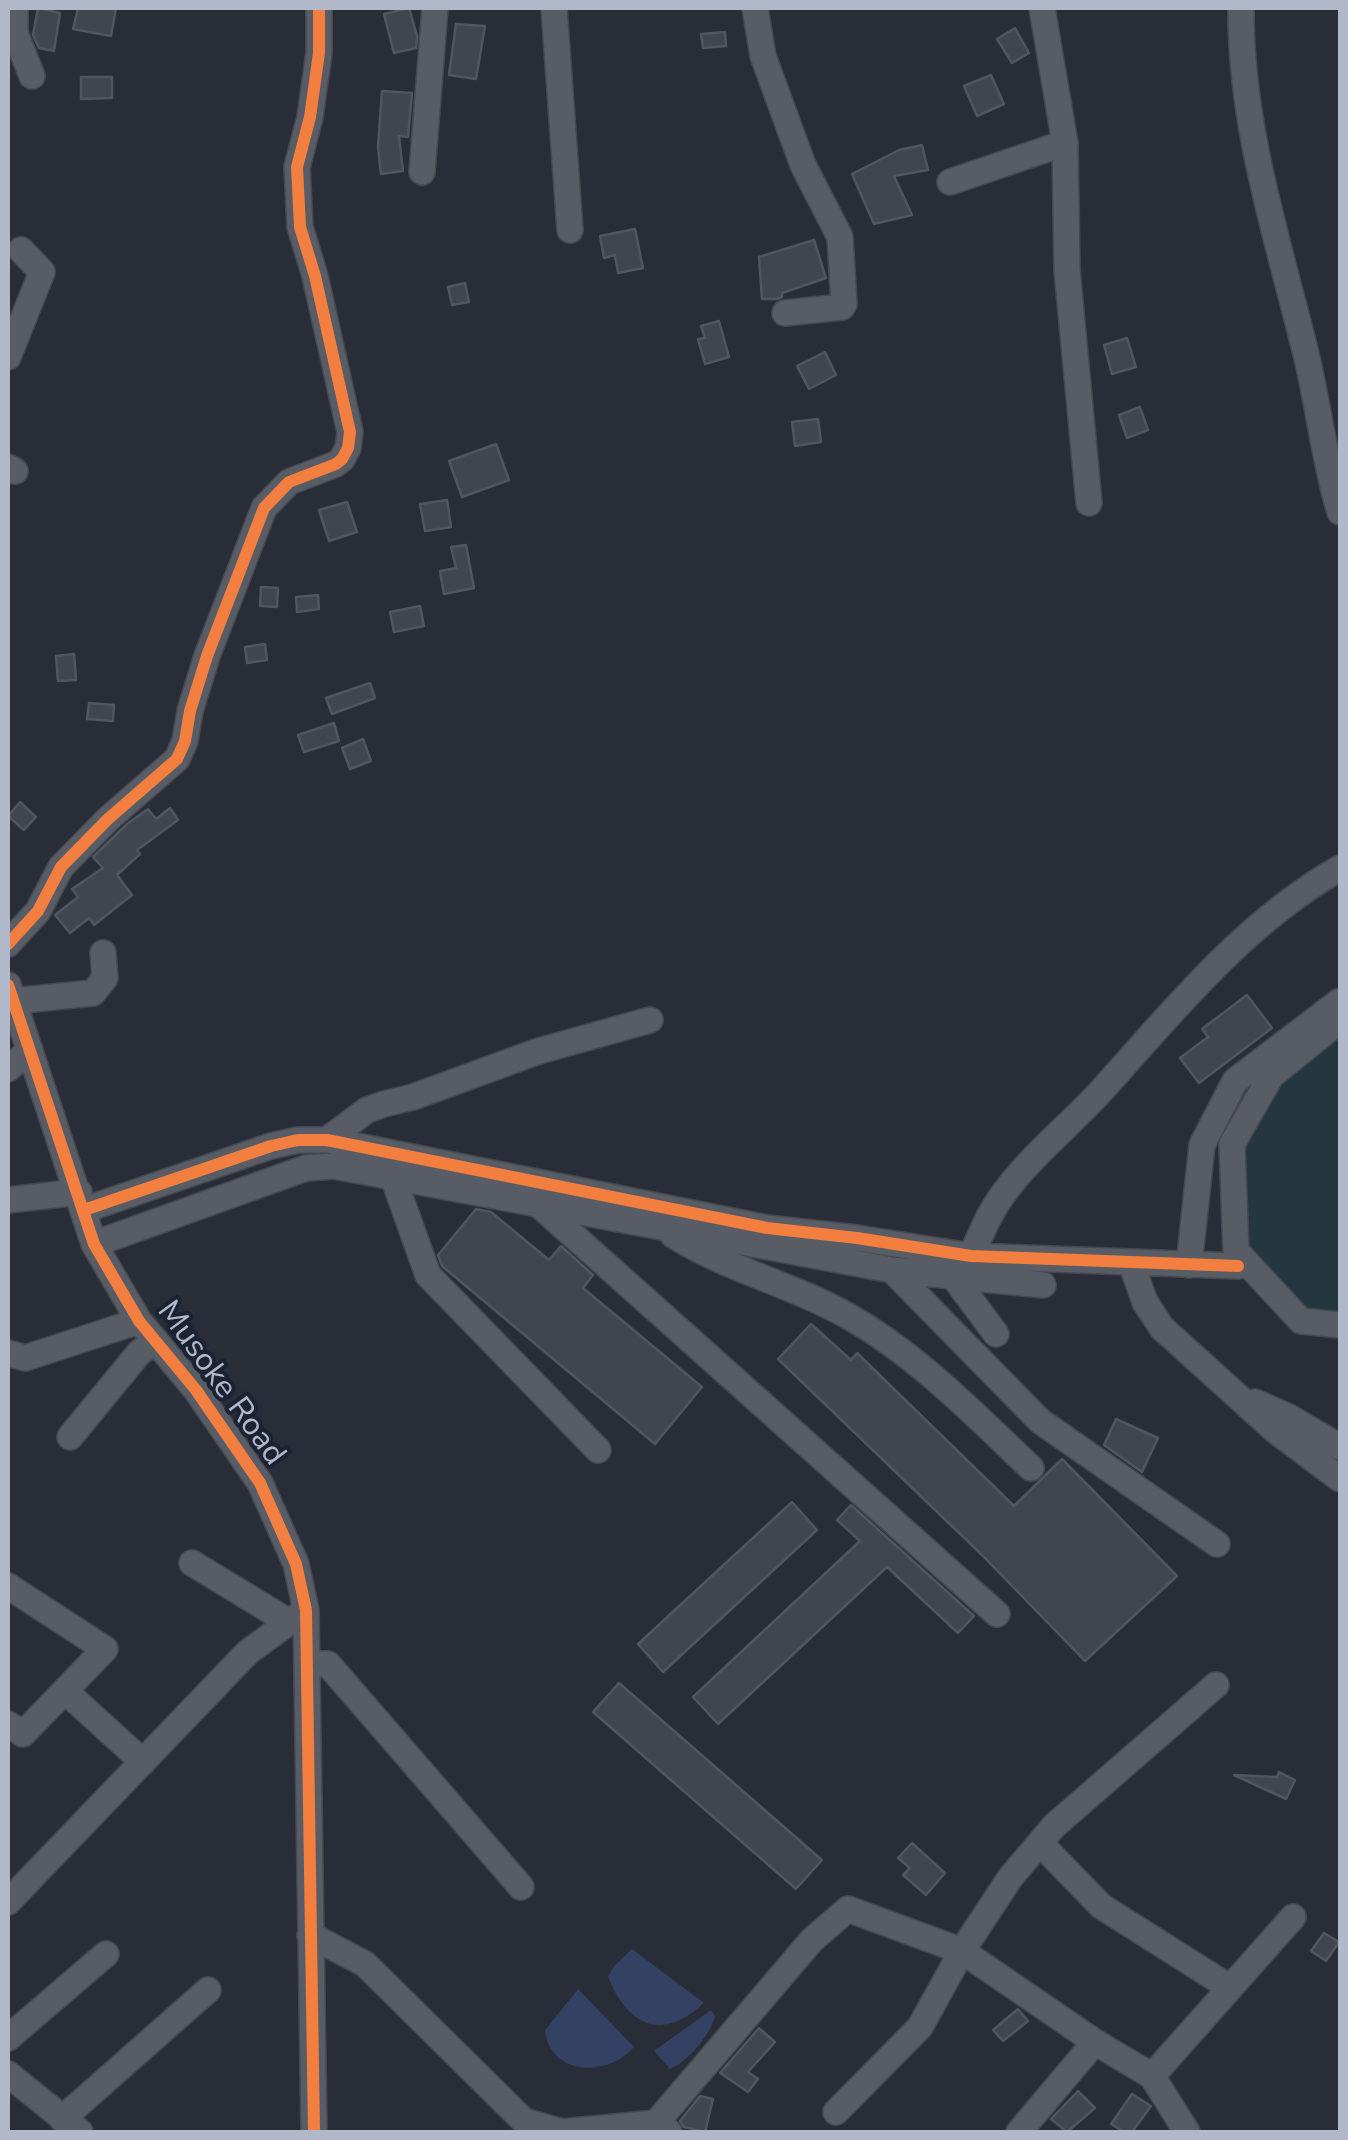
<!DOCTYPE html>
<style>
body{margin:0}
#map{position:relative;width:1348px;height:2140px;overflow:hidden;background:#282d38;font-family:"Nunito Sans",sans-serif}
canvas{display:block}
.frame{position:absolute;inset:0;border:10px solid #b1b8c9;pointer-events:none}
</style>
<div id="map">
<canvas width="1348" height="2140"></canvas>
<div class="frame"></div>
</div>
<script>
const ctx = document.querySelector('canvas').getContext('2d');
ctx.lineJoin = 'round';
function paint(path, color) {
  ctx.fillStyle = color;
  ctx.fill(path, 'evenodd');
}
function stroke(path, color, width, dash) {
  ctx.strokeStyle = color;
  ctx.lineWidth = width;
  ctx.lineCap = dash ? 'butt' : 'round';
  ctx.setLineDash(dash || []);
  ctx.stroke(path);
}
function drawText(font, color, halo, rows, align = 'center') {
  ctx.font = font + ' "Nunito Sans",sans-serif';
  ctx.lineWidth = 8;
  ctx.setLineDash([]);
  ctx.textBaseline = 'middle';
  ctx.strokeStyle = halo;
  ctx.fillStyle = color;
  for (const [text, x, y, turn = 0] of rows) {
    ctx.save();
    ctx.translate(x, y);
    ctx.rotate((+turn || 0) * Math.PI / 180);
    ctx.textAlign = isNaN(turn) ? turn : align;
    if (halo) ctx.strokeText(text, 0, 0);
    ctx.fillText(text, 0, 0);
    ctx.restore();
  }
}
const green = new Path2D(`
 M1340,1020v305l-39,-4 -65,-70 -4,-107 39,-68z`);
const water = new Path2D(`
 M632,1949l72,54c-41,38 -75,25 -96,-26l6,-11z
 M578,1989l56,58c-25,30 -84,30 -89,-17z
 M711,2010l4,6c-5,19 -26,45 -45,53l-16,-18z`);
const building = new Path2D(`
 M38,8l22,5 -6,38 -15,-3 -6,-13z
 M78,8h38l-5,28 -38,-7z
 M409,8l8,28 -1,12 -22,5 -10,-39z
 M456,24l29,2 -9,53 -27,-4z
 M1015,28l14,25 -17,10 -15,-24z
 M725,32l1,14 -23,2 -2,-14z
 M991,75l13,29 -27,12 -13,-30z
 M81,77h31v21l-31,1z
 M382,91l30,2 -4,44 -9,-1 4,35 -22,3 -3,-27z
 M922,145l6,25 -34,6 18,39 -38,9 -22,-50 47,-24z
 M635,229l8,39 -25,5 -3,-18 -11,3 -4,-22z
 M814,240l12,38 -44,15v4l-5,2h-15l-3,-42z
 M465,283l4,19 -17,3 -4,-18z
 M719,321l10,36 -24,7 -7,-25 7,-1 -4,-12z
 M1127,338l9,29 -24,7 -8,-29z
 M825,352l11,23 -27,14 -12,-23z
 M1140,407l8,23 -21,8 -8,-23z
 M818,419l3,23 -26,4 -3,-24z
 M496,444l13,36 -47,17 -13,-36z
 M447,500l4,27 -26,4 -5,-27z
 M347,502l10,30 -28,9 -10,-31z
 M466,545l8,43 -30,6 -4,-23 16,-3 -5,-21z
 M261,587l17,1 -1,19 -17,-1z
 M318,595l1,14 -22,3 -1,-15z
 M420,606l4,20 -30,6 -4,-20z
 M265,644l2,16 -20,3 -2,-16z
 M74,654l2,26 -18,1 -2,-25z
 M370,683l5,15 -43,16 -6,-16z
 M89,703l25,2 -1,16 -26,-2z
 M334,723l5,18 -35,11 -6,-17z
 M363,739l8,22 -21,8 -8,-21z
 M20,802l16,15 -12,13 -16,-14z
 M170,808l8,12 -41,30 3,4 -23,21 15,20 -38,30 -5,-7 -19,15 -15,-18 23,-18 -6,-8 31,-21 -10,-11 34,-33 21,-15 8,10z
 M1247,995l25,33 -73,55 -19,-25 28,-21 -6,-8z
 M476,1209l15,3 58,48 12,-14 32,29 -10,13 119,99 -47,57 -213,-178 -4,-11z
 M811,1324l40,36 6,-7 157,153 48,-47 115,117 -92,85 -104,-107 -203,-195z
 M1116,1419l42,19 -16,34 -38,-27z
 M792,1502l25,28 -154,142 -25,-28z
 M851,1505l123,111 -16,17 -71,-66 -169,157 -25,-27 167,-156 -23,-21z
 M619,1683l203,177 -26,29 -203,-177z
 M1279,1772l16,8 -9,19 -52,-24 43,2z
 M912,1843l33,30 -19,22 -23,-20 7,-7 -12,-10z
 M1324,1933l15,9 -13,19 -15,-10z
 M1018,2009l10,12 -25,20 -10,-11z
 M759,2028l16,14 -27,30 10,7 -10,13 -28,-19z
 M1078,2091l17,17 -28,24 -16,-13z
 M1132,2094l19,12 -19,26h-8l-13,-8z
 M700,2096l13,3 -8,33 -21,-5 -4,-6z`);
const minor = new Path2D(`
 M15,8v25l17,43
 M554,8l16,222
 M755,8l8,48 40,109 37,72 4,67 -2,3 -57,6
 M1042,8l23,135 2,127 22,233
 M1241,8c-1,118 37,232 65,346 13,53 18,106 34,158
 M422,172l13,-164
 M950,182l115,-39
 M8,357l34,-85 -21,-22
 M8,467l7,4
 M8,944l30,-33 23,-44 47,-48 69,-60 8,-18 5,-30 17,-55 57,-148 25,-26 47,-18 6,-5 6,-11 2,-16 -35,-156 -15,-49 -3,-60 13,-50 9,-64v-45
 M8,985l86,259 45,77 57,69 64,93 36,81 10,46 8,522
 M13,1001l80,-8 12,-15 -2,-25
 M1340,1020l-69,56 -39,68 4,107 65,70 39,4
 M8,1069l22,-19
 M327,1140l40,-30 17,-6 29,-7 126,-46 111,-31
 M393,1177l35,98 170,175
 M8,1200l71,-8
 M538,1204l459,410
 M84,1210l187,-64 27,-6h29l440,88 90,10 114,18 267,10
 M673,1235c55,35 119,49 175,81 69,39 126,98 183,152
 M94,1244l212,-76 28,-2 558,104 151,15
 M971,1256c6,-13 12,-28 19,-41 26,-48 76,-85 112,-125 73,-81 142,-167 238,-222
 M1131,1263l14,39 17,26 114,103 64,48
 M1189,1265l13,-120 33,-64 105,-80
 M892,1270l148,151 177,123
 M953,1276l43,58
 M8,1353l17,5 114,-37
 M1255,1402l34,15 51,30
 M70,1437l69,-84 16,-12
 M192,1563l97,59
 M8,1586l97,63 -82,85 -15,-10
 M307,1664h21l193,223
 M65,1691l78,71
 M1040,1843l61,63 128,81
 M8,1902l240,-250 58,-42
 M310,1935l55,29 159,157 38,11 94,-9 13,9
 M8,2038l98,-84
 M8,2074l72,58
 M1152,2076l141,-159
 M836,2112l84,-85 42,-76 48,-73 44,-52 162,-141
 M62,2119l146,-129
 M656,2123l156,-183 36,-31 114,42 133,91 57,34 35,56
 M1019,2132l76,-90`);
const cycleway = new Path2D(`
 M8,944l30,-33 23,-44 47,-48 69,-60 8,-18 5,-30 17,-55 57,-148 25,-26 47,-18 6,-5 6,-11 2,-16 -35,-156 -15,-49 -3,-60 13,-50 9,-64v-45
 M8,985l86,259 45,77 57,69 64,93 36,81 10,46 8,522
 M84,1210l187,-64 27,-6h29l440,88 90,10 114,18 267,10`);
const streetNames = [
 ["Musoke Road",220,1384,54]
];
paint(green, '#25373e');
paint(water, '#334262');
paint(building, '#41454e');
stroke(building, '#50555f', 2.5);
stroke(minor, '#454851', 28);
stroke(minor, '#585c65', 25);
stroke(cycleway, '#f27e40', 12);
drawText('32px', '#b1b8c9', '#1b2233', streetNames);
</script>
